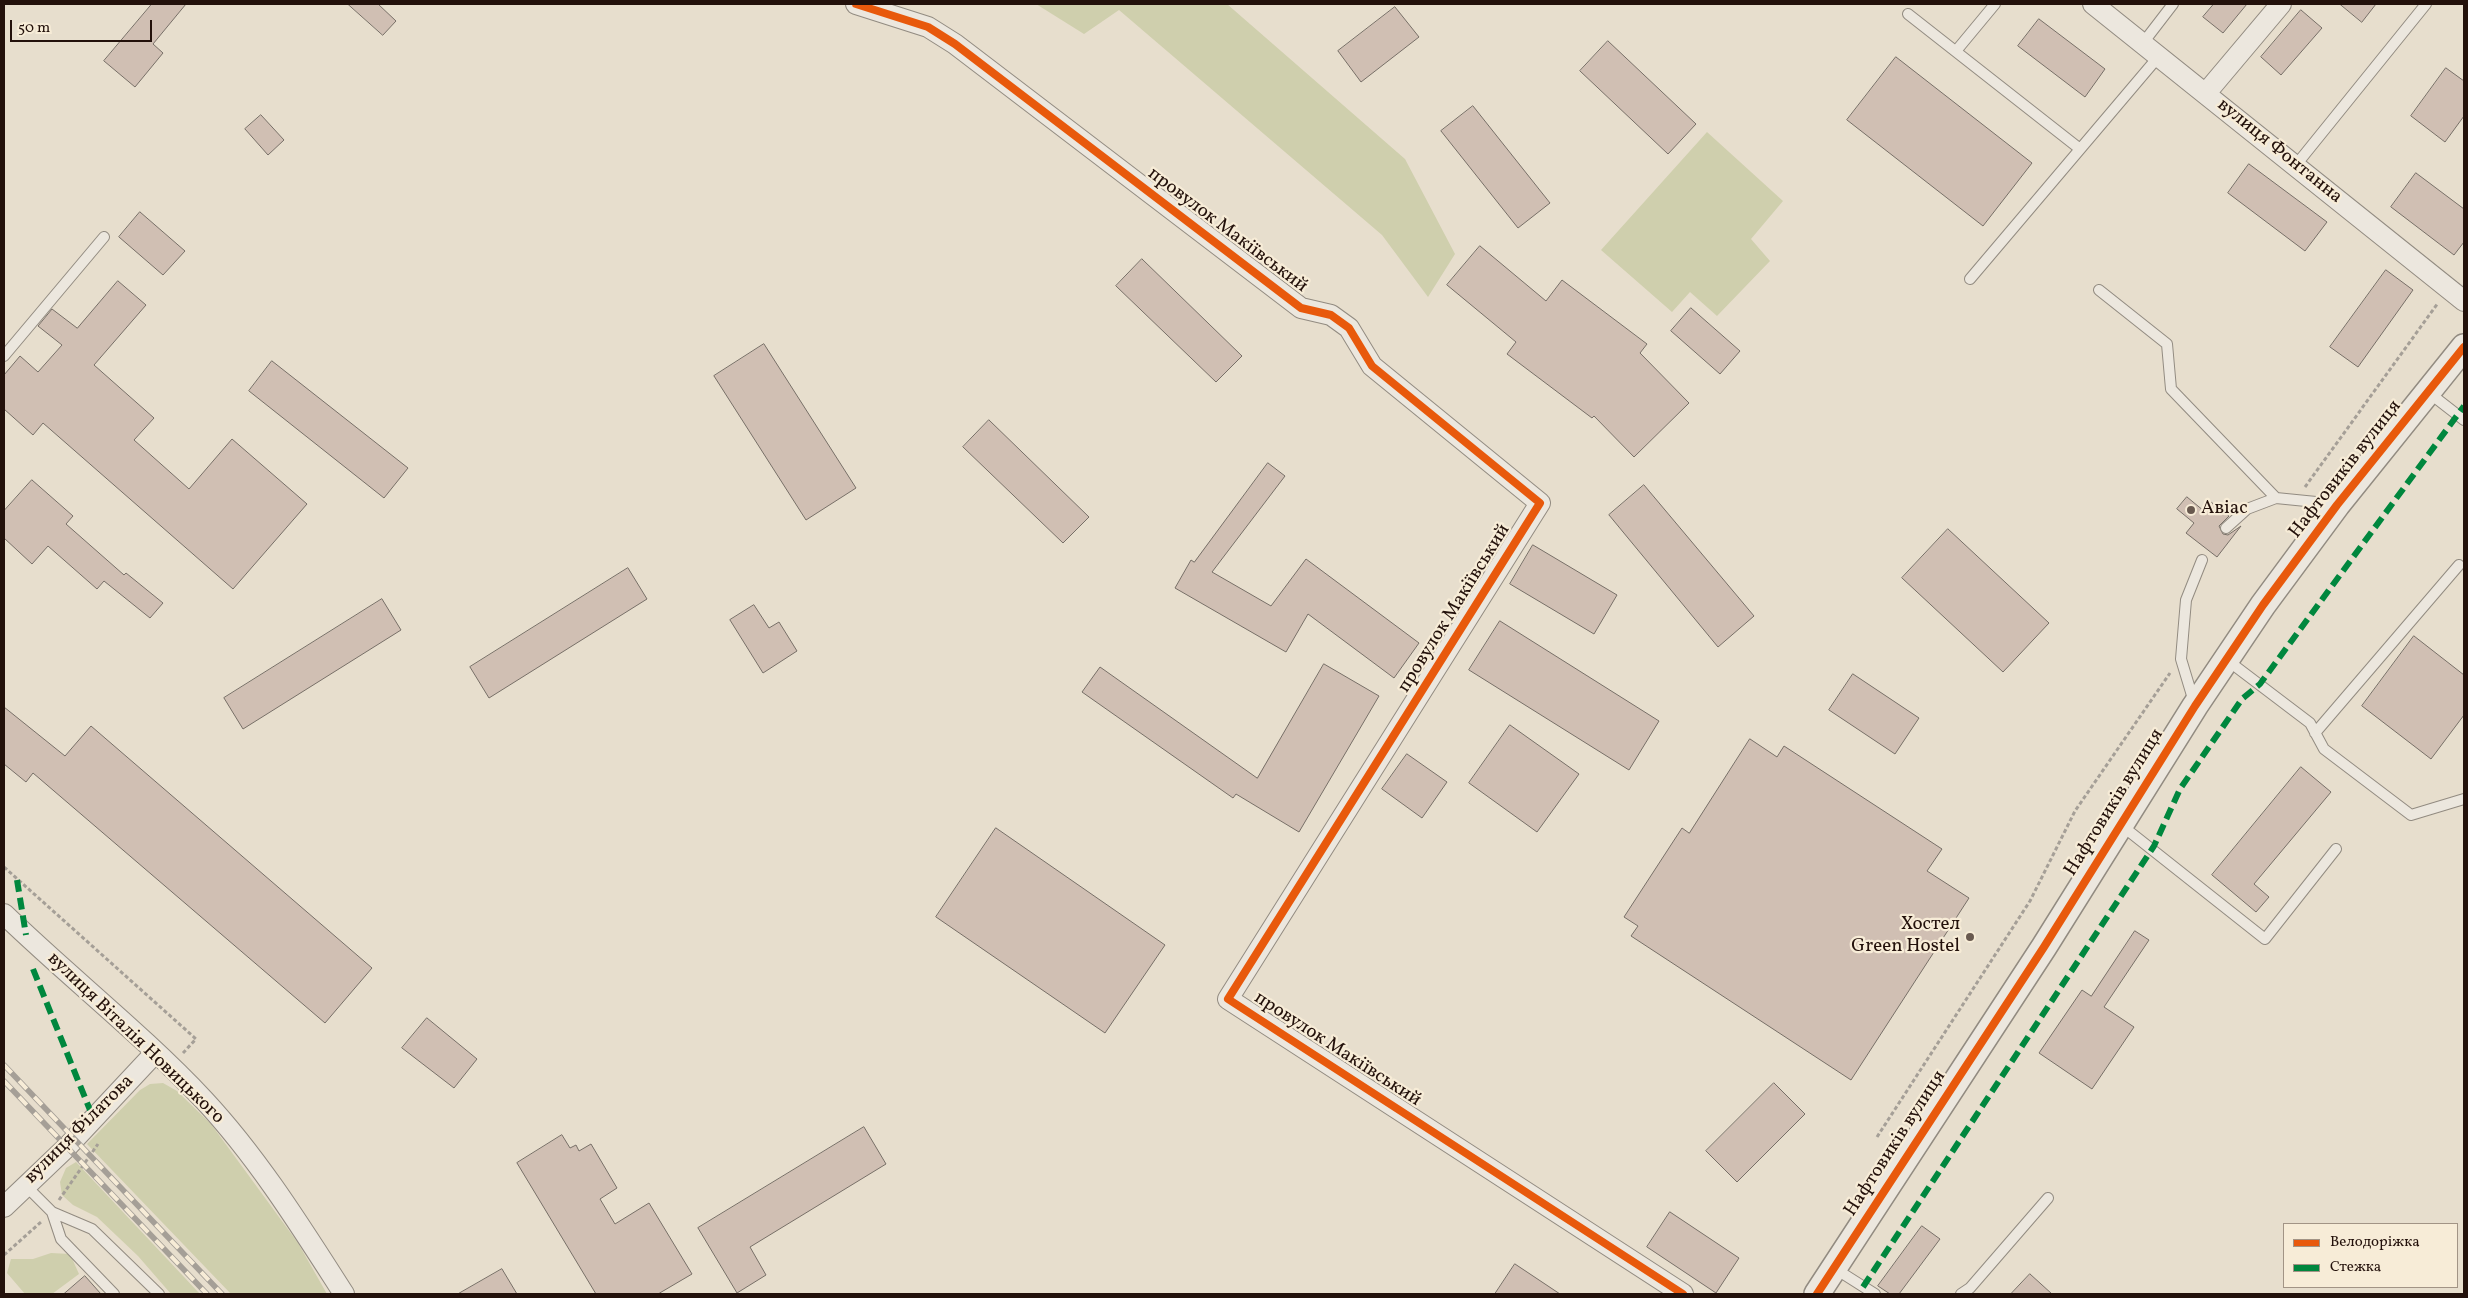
<!DOCTYPE html>
<meta charset="utf-8">
<style>
body{margin:0}
#map{position:relative;width:2468px;height:1298px;overflow:hidden;background:#e7decd;font-family:Vollkorn,serif}
canvas{display:block}
.frame{position:absolute;inset:0;border:5px solid #23110b;pointer-events:none}
.legend{position:absolute;left:2283px;top:1223px;width:175px;height:65px;box-sizing:border-box;background:#f7ecd7;border:1px solid #a29485;margin:0;padding:6px 9px;list-style:none;font-size:15px;color:#23110b}
.legend li{display:flex;align-items:center;gap:10px;height:25px}
.legend b{width:25px;border:1px solid #a29485}
.scale{position:absolute;left:10px;top:20px;width:142px;height:22px;box-sizing:border-box;border:2px solid #23110b;border-top:0;padding-left:6px;font-size:15px;line-height:18px;white-space:nowrap;color:#23110b;-webkit-text-stroke:4px #f7ecd7;paint-order:stroke}
</style>
<div id="map">
<canvas width="2468" height="1298"></canvas>
<div class="frame"></div>
<ul class="legend">
<li><b style="height:6px;background:#e8590c"></b>Велодоріжка</li>
<li><b style="height:6px;background:#00873e"></b>Стежка</li>
</ul>
<div class="scale">50 m</div>
</div>
<script>
const ctx = document.querySelector('canvas').getContext('2d');
ctx.lineJoin = 'round';
function paint(path, color) {
  ctx.fillStyle = color;
  ctx.fill(path, 'evenodd');
}
function stroke(path, color, width, dash) {
  ctx.strokeStyle = color;
  ctx.lineWidth = width;
  ctx.lineCap = dash ? 'butt' : 'round';
  ctx.setLineDash(dash || []);
  ctx.stroke(path);
}
function drawText(font, color, halo, rows, align = 'center') {
  ctx.font = font + ' Vollkorn,serif';
  ctx.lineWidth = 4.5;
  ctx.setLineDash([]);
  ctx.textBaseline = 'middle';
  ctx.strokeStyle = halo;
  ctx.fillStyle = color;
  for (const [text, x, y, turn = 0] of rows) {
    ctx.save();
    ctx.translate(x, y);
    ctx.rotate((+turn || 0) * Math.PI / 180);
    ctx.textAlign = isNaN(turn) ? turn : align;
    if (halo) ctx.strokeText(text, 0, 0);
    ctx.fillText(text, 0, 0);
    ctx.restore();
  }
}
const green = new Path2D(`
 M1036,4h191l178,155 50,95 -27,43 -46,-62 -263,-225 -35,24z
 M1707,132l76,69 -32,38 19,22 -53,55 -27,-24 -18,20 -71,-62z
 M163,1083l14,8 34,33 87,119 29,51h-96l-144,-150 53,-54 10,-6z
 M76,1162l124,132h-29l-33,-38 -41,-39 -24,-12 -11,-10 -2,-13 6,-14z
 M51,1253l19,1 9,20 -27,20h-27l-18,-21 4,-14h22z`);
const building = new Path2D(`
 M152,4h34l-33,40 10,9 -28,34 -31,-26z
 M348,4h30l18,17 -13,14z
 M2214,4h33l-24,29 -20,-16z
 M2340,4h36l-14,18z
 M1395,7l24,30 -58,45 -23,-31z
 M2301,10l21,18 -41,47 -20,-18z
 M2039,19l66,50 -20,28 -67,-51z
 M1608,41l88,83 -28,30 -88,-83z
 M1896,57l136,106 -49,63 -136,-106z
 M2446,68l18,13v35l-19,26 -34,-26z
 M1473,106l77,97 -32,25 -77,-97z
 M261,115l23,25 -16,15 -23,-26z
 M2249,164l78,58 -22,29 -77,-58z
 M2416,173l48,36v33l-10,13 -63,-48z
 M140,212l45,39 -22,24 -44,-38z
 M1480,246l66,55 16,-21 85,64 -7,9 49,50 -55,54 -40,-41 -2,2 -85,-64 9,-12 -69,-57z
 M1142,259l100,97 -26,26 -100,-96z
 M2386,270l27,20 -55,77 -28,-20z
 M118,281l28,24 -52,60 60,53 -20,22 55,49 43,-50 75,65 -74,85 -190,-166 -10,12 -29,-26v-34l16,-19 18,16 24,-27 -24,-19 14,-17 25,19z
 M1691,308l49,43 -20,23 -49,-43z
 M764,344l92,144 -50,32 -92,-144z
 M272,361l136,107 -24,30 -135,-107z
 M989,420l100,97 -26,26 -100,-96z
 M1268,463l17,13 -73,96 59,34 35,-47 113,84 -25,35 -86,-64 -22,38 -111,-64 16,-28 3,2z
 M32,480l41,36 -7,8 58,51 2,-2 37,30 -13,15 -46,-37 -7,8 -49,-43 -16,18 -28,-26v-27z
 M1644,485l110,131 -36,31 -109,-132z
 M2187,497l17,14 7,-9 18,14 -10,10 4,8 5,1 13,-9 -24,31 -31,-24 8,-10 -17,-14z
 M1948,529l101,94 -46,49 -101,-94z
 M1533,545l84,50 -23,39 -84,-50z
 M628,568l19,31 -158,99 -19,-31z
 M382,599l19,31 -158,99 -19,-31z
 M754,605l15,23 10,-6 18,29 -34,22 -33,-53z
 M1500,621l159,100 -30,49 -160,-100z
 M2414,636l50,39v40l-33,44 -69,-53z
 M1324,664l55,32 -80,136 -63,-38 -3,4 -151,-106 18,-25 157,111z
 M1853,674l66,44 -24,36 -66,-44z
 M4,707l61,49 26,-30 281,242 -47,55 -292,-250 -7,9 -22,-18z
 M1510,725l69,49 -42,58 -68,-49z
 M1750,739l27,18 7,-11 158,103 -15,22 42,27 -118,182 -220,-144 7,-10 -14,-9 58,-89 7,5z
 M1407,754l40,28 -25,36 -40,-29z
 M2301,767l30,25 -77,92 15,13 -13,15 -44,-37z
 M996,828l169,117 -60,88 -169,-116z
 M2135,931l14,9 -45,67 30,20 -42,62 -53,-36 43,-63 9,6z
 M427,1018l50,41 -23,29 -52,-40z
 M1774,1083l31,31 -68,68 -31,-31z
 M864,1127l22,37 -136,83 16,28 -29,18 -39,-65z
 M562,1135l8,13 6,-3 3,6 12,-7 26,44 -17,11 15,25 34,-21 43,71 -34,20h-62l-79,-131z
 M1670,1212l69,46 -23,35 -69,-46z
 M1922,1226l18,13 -41,55h-9l-12,-8z
 M1515,1264l45,30h-65z
 M502,1269l15,25h-59z
 M2030,1274l22,20h-41z
 M85,1276l16,18h-37z`);
const path = new Path2D(`
 M2305,487l133,-184
 M4,867l192,172 -13,14
 M1877,1137l153,-236 45,-90 95,-138
 M59,1200l39,-56
 M4,1255l37,-33`);
const service = new Path2D(`
 M1908,14l172,135
 M2143,43l30,-39
 M1956,51l39,-47
 M2296,165l130,-161
 M1970,279l189,-223
 M2099,290l68,54 4,45 105,109
 M4,356l100,-119
 M2428,392l36,28
 M2226,528l21,-19 29,-11 60,6
 M2227,660l83,63 14,26 87,66 53,-16
 M2194,702l-13,-43 5,-59 16,-40
 M2315,733l144,-168
 M2121,825l144,114 71,-90
 M26,1186l26,26 40,17 67,65
 M52,1212l9,27 53,55
 M1834,1268l41,26
 M1961,1294l9,-6 78,-90`);
const minor = new Path2D(`
 M856,4l72,23 27,17 346,264 30,7 18,13 23,38 168,137 -312,496 455,295
 M2093,4l371,297
 M2206,93l75,-89
 M4,914c65,63 138,120 200,186 54,58 97,127 140,194
 M4,1207l64,-61 87,-93`);
const tertiary = new Path2D(`
 M1817,1294l227,-347 151,-241 68,-101 74,-100 127,-158`);
const rail = new Path2D(`
 M4,1065l218,229
 M4,1081l203,213`);
const quiet = new Path2D(`
 M17,880l9,55
 M33,969l57,141
 M1863,1287l291,-441 26,-57 62,-90 18,-15 204,-278`);
const cycleway = new Path2D(`
 M856,4l72,23 27,17 346,264 30,7 18,13 23,38 168,137 -312,496 455,295
 M1817,1294l227,-347 151,-241 68,-101 74,-100 127,-158`);
const markers = [
 [2191,510,5,"#68594f"],
 [1970,937,5,"#68594f"]
];
const streetNames = [
 ["вулиця Фонтанна",2279,152,39],
 ["провулок Макіївський",1227,231,37],
 ["Нафтовиків вулиця",2346,470,-52],
 ["провулок Макіївський",1455,609,-58],
 ["Нафтовиків вулиця",2115,803,-58],
 ["вулиця Віталія Новицького",135,1039,44],
 ["провулок Макіївський",1337,1050,33],
 ["вулиця Філатова",80,1130,-45],
 ["Нафтовиків вулиця",1896,1144,-57]
];
const poiNames = [
 ["Авіас",2201,510],
 ["Хостел",1960,926,"right"],
 ["Green Hostel",1960,948,"right"]
];
paint(green, '#cfcfad');
paint(building, '#d0bfb3');
stroke(building, '#776f67', 1);
stroke(service, '#928b81', 12);
stroke(minor, '#928b81', 22);
stroke(tertiary, '#928b81', 28);
stroke(path, '#a59f97', 3, [4, 2.5]);
stroke(service, '#ece7de', 10);
stroke(minor, '#ece7de', 20);
stroke(tertiary, '#ece7de', 25);
stroke(rail, '#a59f97', 5.5);
stroke(rail, '#f7ecd7', 4, [11]);
stroke(quiet, '#00873e', 6, [12, 6]);
stroke(cycleway, '#e8590c', 8);
for (const [x, y, r, color] of markers) {
  const dot = new Path2D();
  dot.arc(x, y, r, 0, 2 * Math.PI);
  ctx.fillStyle = color;
  ctx.fill(dot);
  stroke(dot, '#f7ecd7', 2);
}
drawText('19px', '#23110b', '#f7ecd7', streetNames);
drawText('19px', '#23110b', '#f7ecd7', poiNames, 'left');
</script>
